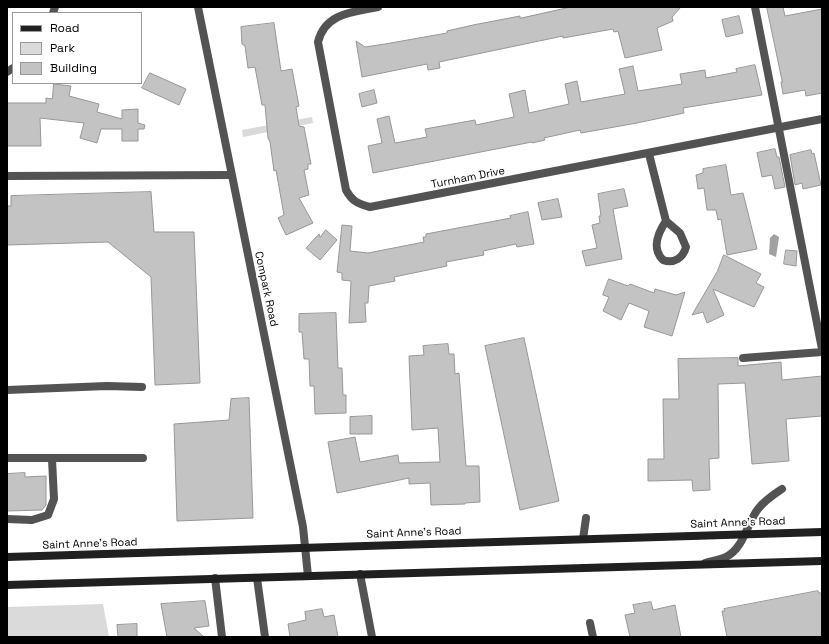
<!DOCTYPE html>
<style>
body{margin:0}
#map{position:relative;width:829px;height:644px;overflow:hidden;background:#fff;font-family:"Space Grotesk",sans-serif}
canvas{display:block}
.frame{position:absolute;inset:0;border:8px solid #000;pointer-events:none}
.legend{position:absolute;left:12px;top:12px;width:130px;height:72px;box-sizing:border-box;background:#fff;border:1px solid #999;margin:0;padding:5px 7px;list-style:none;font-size:12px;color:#000}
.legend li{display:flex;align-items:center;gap:8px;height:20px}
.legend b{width:20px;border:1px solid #999}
</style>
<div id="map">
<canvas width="829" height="644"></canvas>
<div class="frame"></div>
<ul class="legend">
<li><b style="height:5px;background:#202020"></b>Road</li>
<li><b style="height:11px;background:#dadada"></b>Park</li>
<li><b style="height:11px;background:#c3c3c3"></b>Building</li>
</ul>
</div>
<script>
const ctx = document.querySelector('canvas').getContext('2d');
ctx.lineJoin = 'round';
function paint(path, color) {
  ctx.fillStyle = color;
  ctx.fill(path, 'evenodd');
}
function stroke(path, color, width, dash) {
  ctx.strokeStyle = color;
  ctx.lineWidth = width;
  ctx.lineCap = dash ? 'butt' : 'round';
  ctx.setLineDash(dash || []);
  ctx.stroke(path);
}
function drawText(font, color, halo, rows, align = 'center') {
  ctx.font = font + ' "Space Grotesk",sans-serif';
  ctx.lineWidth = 3.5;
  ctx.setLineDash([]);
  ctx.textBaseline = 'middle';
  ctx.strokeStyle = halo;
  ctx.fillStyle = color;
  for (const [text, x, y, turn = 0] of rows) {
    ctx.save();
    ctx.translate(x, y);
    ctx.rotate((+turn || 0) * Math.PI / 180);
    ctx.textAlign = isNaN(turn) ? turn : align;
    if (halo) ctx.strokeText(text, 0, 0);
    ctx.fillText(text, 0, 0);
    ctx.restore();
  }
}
const green = new Path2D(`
 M312,117l1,6 -70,14 -1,-7z
 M103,604l6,33h-102v-30z`);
const water = new Path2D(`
 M774,234l5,3 -3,20 -7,-3 1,-16z`);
const building = new Path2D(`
 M571,7h110l-9,10 1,4 -16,7 5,22 -37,8 -7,-27 -4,1 -1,-3 -50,9v-2l-124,26 1,6 -12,2 -1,-6 -65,13 -6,-36 9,6 20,-3 62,-11v-2l26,-6 47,-9v2z
 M767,7h16l2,9 37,-7v84l-16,3 -1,-6 -22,4 -2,-12h1z
 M739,16l4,17 -17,4 -4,-17z
 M274,23l7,48 11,-2 7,37 -3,1 3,19 5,1 7,37h-3v5l-4,1 5,25 -10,3 14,25 -27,12 -8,-17 6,-3 -8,-45 -2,1 -4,-29 -2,-4 -3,-33h-3l-7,-38 -7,1 -3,-22 -3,-2 -1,-17z
 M755,65l7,30 -79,13 1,5 -47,10 -56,10 -1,-3 -36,8 1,2 -13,3v-1l-159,31 -5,-27 14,-3 -5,-24 12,-3 6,27 32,-6 -2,-8 50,-9 1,5 38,-8 -5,-23 16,-4 4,23 40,-9 -4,-20 12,-3 4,21 44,-8 -6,-25 14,-3 5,25 44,-7 -2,-10 25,-4 1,8 31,-6 -1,-3z
 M150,73l36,16 -7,16 -37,-17z
 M54,84l17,2 -2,10 30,8 -2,8 25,7v-9l16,-1v14l7,2 -1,4h-6v12h-16v-12h-21l-4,14 -17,-5 4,-15 -44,-5 1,28h-34v-43h39v-5l6,1z
 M374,90l3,13 -15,4 -3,-13z
 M775,149l2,8h2l6,30 -10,2 -3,-14 -10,2 -5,-24z
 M811,150l1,4 2,-1 7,32 -18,4 -1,-6 -7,2 -5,-30z
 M726,165l5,30 12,-2 14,56 -30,6 -6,-36 -3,1 -2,-10h-9l-3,-22 -6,1 -2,-14 7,-2v-4z
 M624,189l4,17 -15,3 9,50 -36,7 -4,-15 15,-3 -5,-23 8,-2 -1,-7h2l-3,-22z
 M151,192l3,40h40l6,151 -45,2 -4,-108 -43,-35 -101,3v-39h4v-10z
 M558,199l4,18 -20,3 -4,-17z
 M528,212l6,32 -17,3 -1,-3 -33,7 1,4 -38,7 1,4 -53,11 1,4 -26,5 -1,17h-3l1,19 -17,1 2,-42 -9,-1v-7l-5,-1 5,-47 10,1 -2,25 18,2 56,-11 -1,-5h3v-3l85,-16 -1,-2z
 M326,230l11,10 -17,20 -14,-12 13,-14 1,3z
 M786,250l11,1 -1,15 -12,-2z
 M724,255l37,19 -5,9 8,4 -10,20 -41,-18 11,26 -17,8 -4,-11 -11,3 25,-43z
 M609,279l19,7 2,-2 24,9 1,-4 21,6 9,-3 -13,44 -28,-9 5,-16 -20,-8 -8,17 -18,-9 6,-14 -6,-2z
 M336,313l2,55h4l1,27h3v18l-31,1 -1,-28h-4l-1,-27h-5l-2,-27h-3v-18z
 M524,338l35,163 -39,9 -35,-164z
 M448,344l1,10h5l1,20 4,-1 7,93h13l1,36 -15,1v1l-34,1 -1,-22 -21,1v-6l-72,15 -9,-51 27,-5 5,25 38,-7 1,8 41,-1 -2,-34 -26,2 -3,-74 15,-1 -1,-9z
 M738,358v8l43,-4 1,18 40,-4v40l-36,3 3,42 -37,3 -7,-81 -27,1 1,74 -10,1 1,31 -17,1 -1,-11 -44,1v-22h16l-1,-60h16l-1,-40z
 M249,398l4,120 -76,3 -3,-97 55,-4 2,-21z
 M372,416v18h-22v-17z
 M25,473v4l21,-1v29l-4,5 -35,1v-37z
 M818,591l1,2h3v44h-95l-5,-26h3l-1,-2z
 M205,601l4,25 -15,2 10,9h-37l-6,-33z
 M651,602l2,8 22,-5 6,32h-51l-5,-22 10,-2 -2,-8z
 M322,609l2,8 10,-2 4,22h-48l-2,-13 18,-4 -1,-8z
 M137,624v13h-19l-1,-12z`);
const service = new Path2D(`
 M755,7l67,342
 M7,176l224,-1
 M743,358l79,-6
 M7,390l100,-4 35,1
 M7,458h136
 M7,519l25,1 16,-5 6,-16 -2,-40
 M583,539l3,-21
 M705,563c7,-2 14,-3 21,-6 18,-9 21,-34 32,-48 7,-9 15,-14 24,-20
 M360,574l12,63
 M215,578l7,59
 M257,578l8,59
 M590,623l3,14`);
const minor = new Path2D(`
 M198,7l105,520 5,49
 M378,7c-25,5 -53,6 -60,35l28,148c6,11 12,14 24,17l452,-88
 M53,13l2,-6
 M7,72l6,-4
 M649,154l17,67c-8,12 -15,27 -3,39 11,4 20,-2 23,-13l-6,-14 -14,-12`);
const secondary = new Path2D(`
 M7,557l815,-25
 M7,585l815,-24`);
const streetNames = [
 ["Turnham Drive",468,178,-11],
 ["Compark Road",266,289,78],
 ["Saint Anne's Road",738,523,-2],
 ["Saint Anne's Road",414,533,-2],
 ["Saint Anne's Road",90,544,-2]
];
paint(green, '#dadada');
paint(water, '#a1a1a1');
paint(building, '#c3c3c3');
stroke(building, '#979797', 1);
stroke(service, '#535353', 8);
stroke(minor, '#535353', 8);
stroke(secondary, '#202020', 8);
drawText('11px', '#000', '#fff', streetNames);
</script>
